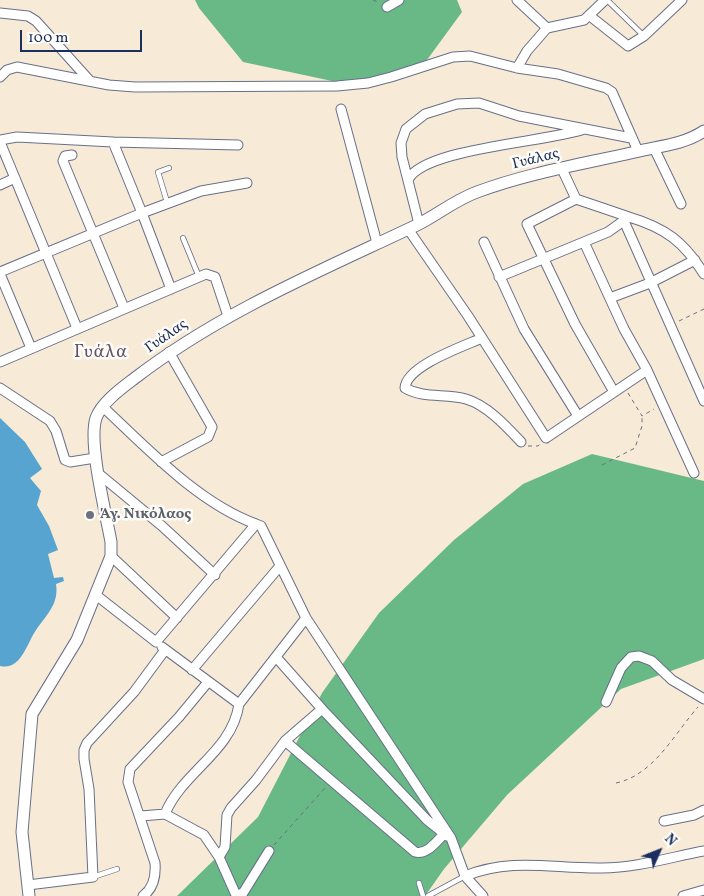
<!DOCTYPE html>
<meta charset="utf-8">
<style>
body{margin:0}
#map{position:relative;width:704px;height:896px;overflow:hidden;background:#f7ead6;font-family:Vollkorn,serif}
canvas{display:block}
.north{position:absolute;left:634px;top:826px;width:50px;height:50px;-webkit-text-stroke:4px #fdfcf7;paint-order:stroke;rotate:46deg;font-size:14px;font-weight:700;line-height:20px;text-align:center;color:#1b2f5e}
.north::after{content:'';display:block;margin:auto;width:18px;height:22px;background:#1b2f5e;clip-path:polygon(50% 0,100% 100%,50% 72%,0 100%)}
.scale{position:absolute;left:20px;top:30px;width:122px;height:22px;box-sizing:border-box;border:2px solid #1b2f5e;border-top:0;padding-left:6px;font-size:15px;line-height:18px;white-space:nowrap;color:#1b2f5e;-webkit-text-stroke:4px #fdfcf7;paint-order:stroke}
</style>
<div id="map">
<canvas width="704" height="896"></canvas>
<div class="north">N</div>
<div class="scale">100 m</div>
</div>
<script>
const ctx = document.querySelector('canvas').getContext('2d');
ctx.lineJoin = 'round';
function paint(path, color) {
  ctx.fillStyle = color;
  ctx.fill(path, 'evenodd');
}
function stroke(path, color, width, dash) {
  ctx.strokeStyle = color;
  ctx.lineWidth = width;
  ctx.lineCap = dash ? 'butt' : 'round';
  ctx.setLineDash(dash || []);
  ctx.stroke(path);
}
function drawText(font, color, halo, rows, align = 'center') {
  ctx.font = font + ' Vollkorn,serif';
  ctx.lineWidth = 5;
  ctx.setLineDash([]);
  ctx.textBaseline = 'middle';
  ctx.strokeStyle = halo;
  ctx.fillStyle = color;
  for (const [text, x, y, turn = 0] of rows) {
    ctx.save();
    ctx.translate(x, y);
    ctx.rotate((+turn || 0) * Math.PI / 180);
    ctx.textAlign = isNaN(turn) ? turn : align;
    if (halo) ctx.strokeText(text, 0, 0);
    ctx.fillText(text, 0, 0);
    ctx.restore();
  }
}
const forest = new Path2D(`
 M195,0h262l5,12 -38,52 -78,20 -103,-22 -44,-54z
 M592,454l112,27v178l-83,30 -114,106 -63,74 -19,27h-248l81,-79 64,-124 57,-80 75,-73 69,-56z`);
const water = new Path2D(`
 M0,418l25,24 17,27 -12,9 11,13 -4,14 12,21 9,24 -10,4 6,24 9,-1 1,4 -8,3c3,20 -9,30 -20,46 -9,13 -15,41 -36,36z`);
const path = new Path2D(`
 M373,0l7,3
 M679,321l25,-12
 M628,393l14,23 12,-7
 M528,446h10l3,-3
 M602,465l33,-17 7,-22v-10
 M616,783c38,-8 58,-49 82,-76
 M274,845l51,-57`);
const lane = new Path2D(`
 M607,0l37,36
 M167,202l-9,-30 11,-4
 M183,238l16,39
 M93,877l24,-8
 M419,883l4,13
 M428,896l37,-20`);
const street = new Path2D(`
 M517,0l30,28
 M387,7l12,-7
 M0,13l28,3 8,5 54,60
 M590,16l38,30 16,-10 38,-36
 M517,68l10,-17 20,-23 37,-8 21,-20
 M0,77l7,-7 10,-3 92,18 26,2 202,-1 31,-3 23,-6 62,-20 17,-1 47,12 41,6 48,14 6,4 26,59
 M341,109l36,134
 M0,140l17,-3 96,5 29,71 -142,59
 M0,142l77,186
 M113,142l125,3
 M654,148l27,56
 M72,155l-7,1 -2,5 61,147
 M562,169l14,30 53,18
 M408,180c15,-32 141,-38 176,-51
 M0,185l15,-7
 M576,199l-49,25 48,100 39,68
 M624,221l80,180
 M419,224l-17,-67 -1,-14 5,-14 19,-15 32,-10 22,-1 40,13 112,22
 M408,229l60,87 78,122 101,-68
 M484,242l40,87 54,87
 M584,242l40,87 23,41 47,103
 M0,274l31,74
 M499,277l109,-45 21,-15c37,11 55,25 75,57
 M171,289l-29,-76 59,-22 46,-8
 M610,298l40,-15 45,-23
 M482,338c-18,8 -76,28 -77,50 19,11 41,5 61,11 21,6 41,28 55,43
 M0,362l206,-88 9,3 13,39
 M0,388l50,33 6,10 9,29 5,2 25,-4
 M103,407c44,41 95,96 153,117
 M161,462l47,-25 4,-10 -43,-75
 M99,474l63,52 53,49
 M111,556l66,62
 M96,595l60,47 100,-118 5,2 45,92 145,220 14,38 18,20
 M162,647l77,57 67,-86
 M276,657l46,52
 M192,670l88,-104
 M606,702l15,-34 10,-11 8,-1 13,5 20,19 32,19
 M285,741l130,111c12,3 21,-10 29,-18
 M165,814l39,21 15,22 17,38 7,-2 26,-42
 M141,816l24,-2c17,-42 67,-62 74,-110
 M664,821l30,-6 10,-5
 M219,857l6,-10 2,-32 4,-7 25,-28 29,-39 37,-32 105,111 20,16
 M465,876c48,-19 88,-7 137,-8 34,0 69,-11 102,-17
 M28,885l65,-8 -4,-88 -5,-30v-9l3,-7 47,-51 31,-42
 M143,896c11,-8 13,-20 12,-33l-27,-81 2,-13 49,-52 29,-35
 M683,896l21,-6`);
const secondary = new Path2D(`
 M29,896l-7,-64 10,-118 45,-74 34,-84v-14c-5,-28 -23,-99 -15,-124 6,-16 26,-30 39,-40 86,-66 185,-107 282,-153 20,-10 38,-25 60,-33 51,-19 106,-28 158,-40 24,-6 48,-7 69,-21`);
const markers = [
 [90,515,5,"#6b7280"]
];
const streetNames = [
 ["Γυάλας",536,160,-14],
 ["Γυάλας",167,337,-35]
];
const worshipNames = [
 ["Άγ. Νικόλαος",100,515]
];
const quarterNames = [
 ["Γυάλα",101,354]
];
paint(forest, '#68b985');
paint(water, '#57a4d0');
stroke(lane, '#687088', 6);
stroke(street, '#687088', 11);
stroke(secondary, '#687088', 13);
stroke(path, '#687088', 1, [4, 4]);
stroke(lane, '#fff', 4.5);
stroke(street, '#fff', 9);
stroke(secondary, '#fff', 11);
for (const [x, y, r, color] of markers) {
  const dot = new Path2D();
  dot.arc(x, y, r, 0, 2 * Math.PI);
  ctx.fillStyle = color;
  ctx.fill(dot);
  stroke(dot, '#fdfcf7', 2);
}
drawText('15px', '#1b2f5e', '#fdfcf7', streetNames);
drawText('bold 15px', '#5b616d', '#fdfcf7', worshipNames, 'left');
ctx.letterSpacing = '1px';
drawText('18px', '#62536b', '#fdfcf7', quarterNames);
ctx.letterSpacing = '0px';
</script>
